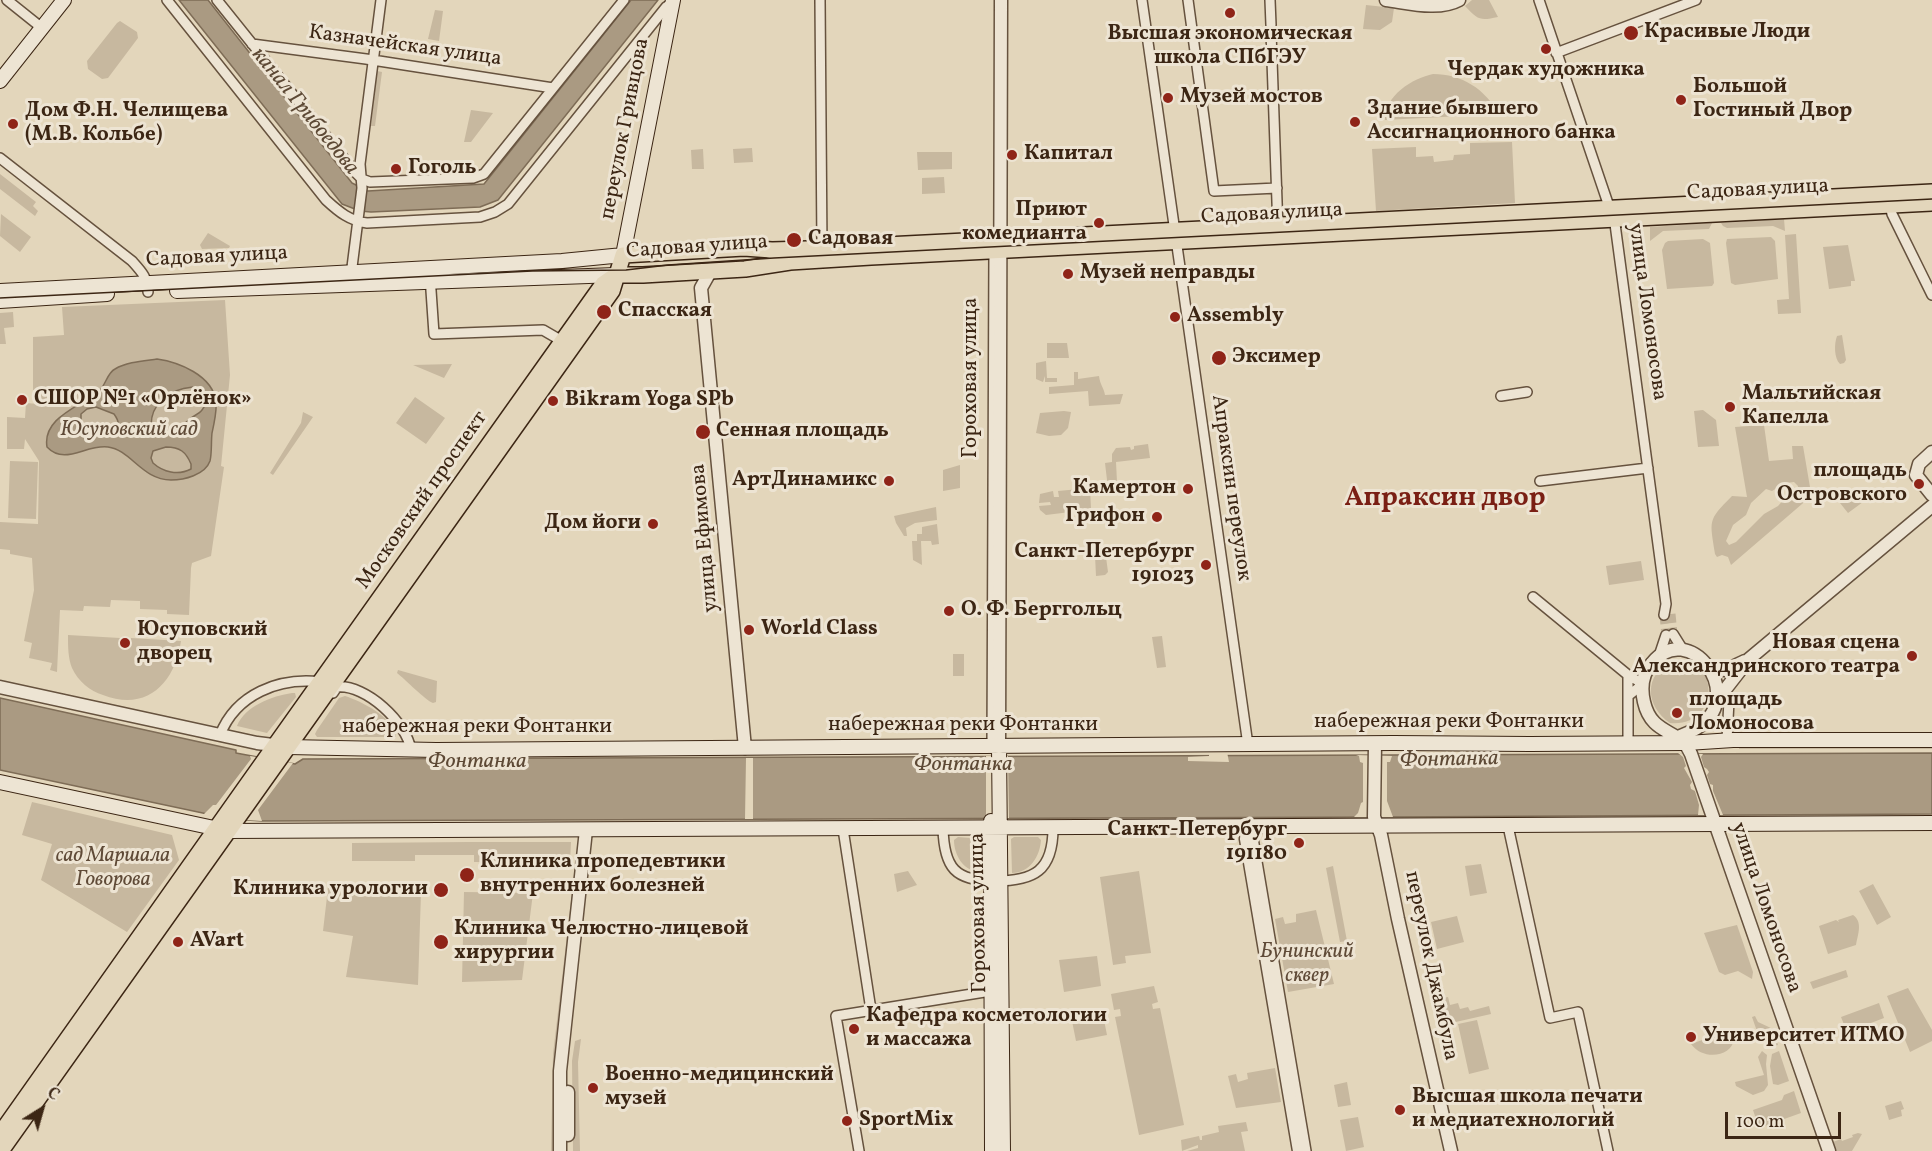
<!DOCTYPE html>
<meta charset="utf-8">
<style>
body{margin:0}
#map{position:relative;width:1932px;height:1151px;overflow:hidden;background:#e3d6bb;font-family:Vollkorn,serif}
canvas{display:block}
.north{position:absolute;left:12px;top:1079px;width:60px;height:60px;-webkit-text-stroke:4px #ede4d3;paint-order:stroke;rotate:37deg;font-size:16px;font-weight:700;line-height:24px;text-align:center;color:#3c2614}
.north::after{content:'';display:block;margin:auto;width:21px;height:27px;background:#3c2614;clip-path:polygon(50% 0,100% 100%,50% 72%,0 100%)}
.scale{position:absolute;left:1725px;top:1112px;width:116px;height:27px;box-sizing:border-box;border:3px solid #3c2614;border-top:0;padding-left:8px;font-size:18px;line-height:21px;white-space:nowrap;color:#3c2614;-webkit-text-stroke:4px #ede4d3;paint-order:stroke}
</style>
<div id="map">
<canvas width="1932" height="1151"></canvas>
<div class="north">С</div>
<div class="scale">100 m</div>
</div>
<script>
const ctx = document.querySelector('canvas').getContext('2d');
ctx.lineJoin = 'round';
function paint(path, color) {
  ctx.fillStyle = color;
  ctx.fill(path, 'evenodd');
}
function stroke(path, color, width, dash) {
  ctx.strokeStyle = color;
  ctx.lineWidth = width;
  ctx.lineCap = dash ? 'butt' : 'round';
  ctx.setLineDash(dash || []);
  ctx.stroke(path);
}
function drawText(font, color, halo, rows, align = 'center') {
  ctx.font = font + ' Vollkorn,serif';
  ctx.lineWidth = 6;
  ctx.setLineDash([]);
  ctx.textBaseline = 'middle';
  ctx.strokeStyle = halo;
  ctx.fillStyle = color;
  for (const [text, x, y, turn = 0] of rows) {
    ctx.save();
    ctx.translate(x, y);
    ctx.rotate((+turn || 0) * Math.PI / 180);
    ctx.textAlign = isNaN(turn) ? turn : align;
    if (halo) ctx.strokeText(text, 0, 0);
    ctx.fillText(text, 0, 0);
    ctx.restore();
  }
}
const green = new Path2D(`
 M1472,0h17l9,17c-18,4 -20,3 -33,-11z
 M1366,5l28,3 -2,14 -12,8 -17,-1z
 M435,10l8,1 -4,30 -11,-2z
 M120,21l17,11 1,6 -30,40 -6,1 -14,-10 -1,-8 30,-38z
 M377,71l5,1 -7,54h-4z
 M1433,74c29,0 52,15 66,40l-114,6c-1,-24 28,-42 48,-46z
 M471,110l22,3 -22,29h-7z
 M1512,142l3,61 -139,8 -4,-62 44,-2v10l17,-1 1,6 19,-2 1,-5 16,-1v-11z
 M752,148l1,14 -19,1 -1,-14z
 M703,149l1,20h-12l-1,-19z
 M917,152h35v17l-34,1z
 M0,174l36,28 -3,4 5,5 -3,5 -35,-27z
 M944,177l1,16 -23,1v-16z
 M1,214l30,23 -11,15 -20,-16z
 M1784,219l1,12 -12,-5 -46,2 -4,-2 -2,-3z
 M1712,223l-3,6 -46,2 -13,10v-14z
 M208,233l22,13 -1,2 -27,1 -2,-4z
 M1796,234l5,79 -23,1 -1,-14 12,-1 -4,-64z
 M1771,237l4,4 3,38 -43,6 -4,-2 -5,-40 1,-4z
 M1703,239l7,4 4,40 -2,3 -45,3 -5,-39 3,-7 3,-2z
 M1848,245l7,36h-4v5l-22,3 -6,-42z
 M225,300l5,75 -9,91 3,1 -13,89 -19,7 -1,5 -2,47 -22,-1v-4l-27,-1v-8l-29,-1 -1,7 -26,-1 -1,5 -23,-1 -3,62 -7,-2 2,-7 -23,-5 3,-15 -8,-2 10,-51 -2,-32 -22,-4v-4l-10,-1v-27l38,2 1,-63 -14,-22 -1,10h-17v-32l18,1 1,-15 12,1 1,-14h-6v-53l31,-2 -2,-28z
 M13,312l1,15 -10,1 2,16h-6v-31z
 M1842,335l4,25 -2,3 -4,1c-6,-6 -6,-20 -3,-28z
 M1047,343h20l2,15h-22z
 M1046,361l1,17h10v4h-12v-6l-2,6 -7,-3v-16z
 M452,364l-8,14 -31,-13z
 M1074,372h4v7l21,-3c1,9 5,12 6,19l18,-1 -3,10 -31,2 -1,-15 -39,3v-7l25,-2z
 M415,397l30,21 -19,26 -30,-21z
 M1703,410l13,10 3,26 -21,1 -4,-36z
 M1064,411l7,1 -3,16 -7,7 -12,1 -13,-3 4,-20z
 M303,412l10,5 -40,58 -3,-2 31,-50z
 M1764,425l5,36 24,-2 -1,-13h11l8,47 -2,5 -78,67 -3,-8 -6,-2 -5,2 -2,-3c-5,-34 -8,-33 17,-58l15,1 -12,-70zM1794,482l4,4v5l-12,6 -8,9 -14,8 -28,28 -7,3 -3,-4 7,-16 13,-10 5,-12 15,-14 6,2 13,-8z
 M1148,444l2,14 -34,4 1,20 -8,1 -2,-3 -2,-17 7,-1v-8l4,-6 14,-1 1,3 3,-1v-3z
 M10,461l28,1 -2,57 -28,-1z
 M960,465v23l-17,3v-21z
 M1090,488l1,21 -2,1 -16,2v-3h-3v3l-24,3 -6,-5 -1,-4 12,-1 -1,-3 -11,1 1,-9 13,-3 1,6h5l-1,-6z
 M1854,492l9,10 -15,11 -8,-10z
 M936,507l1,13 -22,3 -9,5 1,8h-3l-8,-13 -2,-7z
 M937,524l2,20 -7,1 -1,-4h-10l1,24 -9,-5 -1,-19h5v-7h5v-7z
 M1095,555h8l3,2 2,15 -3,3 -9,1z
 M1641,561l3,19 -35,5 -3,-19z
 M68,635l52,3v9l10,1 1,-10 50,3c-6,42 -34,71 -78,54 -13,-4 -25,-14 -31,-27 -4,-10 -4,-22 -4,-33z
 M1162,636l4,31 -9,1 -5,-31z
 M953,654h11v22h-11z
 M1673,661c49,-5 47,67 -3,62 -25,-17 -27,-49 3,-62z
 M398,670l39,11 -1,21 -3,1c-8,-3 -27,-23 -36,-30z
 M292,693h3l1,4 -29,36 -30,-7c8,-20 35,-30 55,-33z
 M345,696c16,5 50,22 51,41h-79l-2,-3 2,-4 22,-32z
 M1932,745v4h-193v-3z
 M32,802l140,33 7,25 -52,72 -86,-52 11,-36 -30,-9z
 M958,837l25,2v28l-2,4c-17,2 -27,-16 -27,-31z
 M1038,837l3,3c-1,16 -11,33 -29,33l-1,-34 3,-2z
 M469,842h102l-1,21 -96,-1v-7h-59v6h-63v-18z
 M577,850h3l-24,301h-5l2,-97z
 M1481,864l6,29 -17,3 -5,-30z
 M1333,866l14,75 -7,1 -14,-74z
 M908,871l9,14 -20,7 -3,-18z
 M1139,871l12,82 -26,3 1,7 -13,2 -13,-88z
 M1873,884l18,33 -14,8 -18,-34z
 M328,888l93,4 -3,93 -72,-8 7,-41 -30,-5z
 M464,892l69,1 -11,87 -60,2z
 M1316,910l18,74 -46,8 -13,-73 8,-2 2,7 11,-2v-8z
 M1853,915c10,7 5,19 3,30l-28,9 -9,-28 17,-6 3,2 -1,-2z
 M1457,916l7,26 -27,7 -6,-27z
 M1737,925l16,47 -1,7 -14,-8 -13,4 -6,-3 -15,-39z
 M1097,956l4,30 -37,6 -5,-32z
 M1846,970l2,7 -35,12 -3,-7z
 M1433,979l2,8 5,-1 3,12 5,-1 2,8 8,-2 2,6 8,-2 2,4 19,-5 2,8 -53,12 -11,-45z
 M1154,986l4,16 -6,2 1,5 7,-1 24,117 -45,10 -24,-118 6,-1 -1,-7 -6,1 -3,-16z
 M1908,988l24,42v11l-22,11 -23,-56z
 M1879,1003l5,15 -37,14 -6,-15z
 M1103,1015l4,20 -31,6 -4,-20z
 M1755,1016l3,6 15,7 5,16 -4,1 -10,-8 -5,-1 -7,-20z
 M1477,1020l12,49 -20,5 -11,-50z
 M1733,1029c0,3 1,6 1,10 -2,18 -31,22 -43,5z
 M581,1039l-3,23 2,89h-7l-1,-90 3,-20z
 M1762,1051l5,4 -1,9 2,21 -4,6 -11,4 -17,-9 -1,-4 29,-7 -6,-18z
 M1779,1051l10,30 -11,4 -5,-1 -3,-18 2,-12z
 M1275,1068l6,34 -45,6 -8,-32 8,-2 2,8 10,-3 -1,-6z
 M1347,1082l4,23 -13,2 -4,-22z
 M1794,1091l7,22 -42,15 -6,-18 29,-10 2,-5z
 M1901,1101l3,8 -3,1 1,6 -13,4 -4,-14z
 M1358,1117l6,30 -18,4 -6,-31z
 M1246,1122l2,9 -7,1 4,19h-58l11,-3v-3l-16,6 -1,-11 18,-4 1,4h2v-4l17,-4 -1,-6z
 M1858,1133l4,1 -10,17h-16l-3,-9 8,-3 1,2 11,-4 -1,-2z`);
const water = new Path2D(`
 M179,0h29l144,183 16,8 116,-7 147,-184h27l-160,200 -18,7 -109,5 -11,-1 -18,-7z
 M157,359c21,3 56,16 59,43 1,9 -2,22 -4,31 -1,9 0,20 -2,28 -5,14 -26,19 -39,19 -29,0 -40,-30 -63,-33 -22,-3 -43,19 -61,0 -5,-30 35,-41 52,-56 7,-6 8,-18 16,-22 12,-7 28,-8 42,-10zM193,387c9,3 17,14 9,23 -3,4 -9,6 -12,9 -12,9 -13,15 -29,17l-9,-4c-5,-26 16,-43 41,-45zM96,407l18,7c13,18 -5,21 -20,20l-13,-9v-11l6,-5zM166,447c14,0 20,5 25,17v5c-13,7 -28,3 -38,-6l-2,-5 2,-7z
 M0,698l236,52v3l59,11 8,-5 1629,-6v61l-539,3 -1131,4 -31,-2 -231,-49z`);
const pier = new Path2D(`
 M1209,752h18l2,10 -41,-1v-4l21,-1z
 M1678,753l25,1 -2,3 3,10 3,2 2,3 -2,3 3,9 3,1v6l10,24h-25l1,-10 -4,-14 -4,-2 -1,-4 2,-3 -8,-14 2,-2 -3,-9z
 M1356,755l36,1 -2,6h-3v39l6,16h-39l4,-4 3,-10 2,-1v-39l-3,-1 -1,-6z
 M250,756l43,7 -35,47 4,11 -31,-2 -28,-4 10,-10h3l35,-46z
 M986,756h22l1,62h-23z
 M746,758h7v61h-8z`);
const minorTunnel = new Path2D(`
 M1671,614l2,20
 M1664,615l2,20`);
const minor = new Path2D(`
 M7,0l35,28
 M167,0l159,200c13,12 24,21 41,23l113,-6 15,-5 13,-8 158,-197 6,-4
 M217,0l138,172 7,7 8,3 103,-4 11,-4 140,-174
 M820,0l2,248
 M1142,0l106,745
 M1188,0l26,191 63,-3
 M1270,0l1,25
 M1539,0l76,224 51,380 -2,11
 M1271,32l7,198
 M252,44l114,15 187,29
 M1556,53l140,-53
 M0,158l132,103c9,10 16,17 16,31
 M1889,202l3,12 40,81
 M351,275l11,-87 -2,-24 21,-164
 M430,276l4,58 109,-4 19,11
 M1501,396l26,-4
 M1540,481l108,-13
 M1533,597l95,78 15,9 -15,12
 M1673,634l10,16
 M1659,656l7,-21
 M333,693l4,-6c29,-3 70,36 74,63
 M1722,693l7,7 -2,40
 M220,735c16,-41 59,-58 101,-53
 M1628,743v-68
 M992,747l2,-499
 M1508,826l42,192 28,-6 30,139
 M1247,827l6,11 53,313
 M943,828c1,40 12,53 52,53 39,0 58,-10 58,-53
 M843,829l28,181
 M859,1151l-23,-135 161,-26`);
const tertiary = new Path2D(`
 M1386,0c23,3 53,11 73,0
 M710,272l-9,16 44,460
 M1932,452l-13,12 -3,11 16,20
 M1710,669l16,1 19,-9
 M0,687l257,56 24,3
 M1717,700l32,-41 183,-153
 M1667,741c11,-4 24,-8 33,-15 46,-33 -11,-107 -48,-63 -10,11 -11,26 -8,39 8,35 37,26 47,52l138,397
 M1375,744l-1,73 7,18 17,84 53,232
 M999,747l2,-747
 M1247,827l-1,12 53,312
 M568,1092v43
 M560,1151v-80l26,-241`);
const secondary = new Path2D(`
 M0,81l64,-81
 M0,291l562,-30 61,-6 50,-255
 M177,291l439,-16
 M0,301l107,-7
 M288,747l148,3 957,-7 137,1 157,-1 46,-3h199
 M999,747l4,404
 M0,782l228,49 1704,-8
 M991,821l1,330`);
const primary = new Path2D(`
 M616,275h27l102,-6 45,-7 81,-5 1061,-54
 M0,1134c197,-279 395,-558 593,-836l10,-14 13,-9
 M1,1151l611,-860 11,-36 121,-7 28,2 35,-1 1125,-57`);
const tram = new Path2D(`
 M0,298l532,-27 94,-1 42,-5 106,-7 1158,-59`);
const markers = [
 [1230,13,6,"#8f2418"],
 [1631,33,8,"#8f2418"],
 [1546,49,6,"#8f2418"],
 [1168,98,6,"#8f2418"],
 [1681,100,6,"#8f2418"],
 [1355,122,6,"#8f2418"],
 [13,124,6,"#8f2418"],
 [1012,155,6,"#8f2418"],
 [396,169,6,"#8f2418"],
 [1099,223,6,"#8f2418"],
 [794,240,8,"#8f2418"],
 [1068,274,6,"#8f2418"],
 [604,312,8,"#8f2418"],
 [1175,317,6,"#8f2418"],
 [1219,358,8,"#8f2418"],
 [22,400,6,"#8f2418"],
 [553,401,6,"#8f2418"],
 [1730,407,6,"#8f2418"],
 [703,432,8,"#8f2418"],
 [889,481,6,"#8f2418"],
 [1919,484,6,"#8f2418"],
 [1188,489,6,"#8f2418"],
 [1157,517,6,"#8f2418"],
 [653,524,6,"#8f2418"],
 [1206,565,6,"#8f2418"],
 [949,611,6,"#8f2418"],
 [749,630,6,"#8f2418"],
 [125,643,6,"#8f2418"],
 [1912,656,6,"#8f2418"],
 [1677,713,6,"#8f2418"],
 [1299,843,6,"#8f2418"],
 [467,875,8,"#8f2418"],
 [441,890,8,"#8f2418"],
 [178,942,6,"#8f2418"],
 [441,942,8,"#8f2418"],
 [854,1029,6,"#8f2418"],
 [1691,1037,6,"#8f2418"],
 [593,1088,6,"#8f2418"],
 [1400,1110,6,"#8f2418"],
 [847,1121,6,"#8f2418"]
];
const poiNames = [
 ["Красивые Люди",1644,33],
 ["Высшая экономическая",1230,35,"center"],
 ["школа СПбГЭУ",1230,59,"center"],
 ["Чердак художника",1546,71,"center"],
 ["Большой",1693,88],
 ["Гостиный Двор",1693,112],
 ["Музей мостов",1180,98],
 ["Здание бывшего",1367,110],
 ["Ассигнационного банка",1367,134],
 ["Дом Ф.Н. Челищева",25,112],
 ["(М.В. Кольбе)",25,136],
 ["Капитал",1024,155],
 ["Гоголь",408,169],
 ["Приют",1087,211,"right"],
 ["комедианта",1087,235,"right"],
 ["Садовая",808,240],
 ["Музей неправды",1080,274],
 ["Спасская",618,312],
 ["Assembly",1187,317],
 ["Эксимер",1232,358],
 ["Мальтийская",1742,395],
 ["Капелла",1742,419],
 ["СШОР №1 «Орлёнок»",34,400],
 ["Bikram Yoga SPb",565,401],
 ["Сенная площадь",716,432],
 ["площадь",1907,472,"right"],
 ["Островского",1907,496,"right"],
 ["АртДинамикс",877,481,"right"],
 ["Камертон",1176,489,"right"],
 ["Грифон",1145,517,"right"],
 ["Дом йоги",641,524,"right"],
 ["Санкт-Петербург",1194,553,"right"],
 ["191023",1194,577,"right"],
 ["О. Ф. Берггольц",961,611],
 ["World Class",761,630],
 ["Юсуповский",137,631],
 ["дворец",137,655],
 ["Новая сцена",1900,644,"right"],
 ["Александринского театра",1900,668,"right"],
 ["площадь",1689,701],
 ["Ломоносова",1689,725],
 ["Санкт-Петербург",1287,831,"right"],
 ["191180",1287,855,"right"],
 ["Клиника пропедевтики",480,863],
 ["внутренних болезней",480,887],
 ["Клиника урологии",428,890,"right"],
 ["Клиника Челюстно-лицевой",454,930],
 ["хирургии",454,954],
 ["AVart",190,942],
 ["Кафедра косметологии",866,1017],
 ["и массажа",866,1041],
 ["Университет ИТМО",1703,1037],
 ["Военно-медицинский",605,1076],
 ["музей",605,1100],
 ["Высшая школа печати",1412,1098],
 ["и медиатехнологий",1412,1122],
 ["SportMix",859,1121]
];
const streetNames = [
 ["Казначейская улица",405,47,8],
 ["переулок Гривцова",626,129,-79],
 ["Садовая улица",1758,191,-3],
 ["Садовая улица",1272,215,-3],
 ["Садовая улица",697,248,-4],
 ["Садовая улица",217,258,-3],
 ["улица Ломоносова",1646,312,82],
 ["Гороховая улица",972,378,-90],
 ["Апраксин переулок",1230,488,82],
 ["Московский проспект",423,501,-55],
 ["улица Ефимова",706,538,-95],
 ["набережная реки Фонтанки",1449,723],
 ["набережная реки Фонтанки",963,726],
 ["набережная реки Фонтанки",477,728],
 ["улица Ломоносова",1765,908,71],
 ["Гороховая улица",980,913,-91],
 ["переулок Джамбула",1430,966,78]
];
const parkNames = [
 ["Юсуповский сад",129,431],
 ["сад Маршала",113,857],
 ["Говорова",113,881],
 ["Бунинский",1307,953],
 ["сквер",1307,977]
];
const waterNames = [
 ["канал Грибоедова",304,112,51],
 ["Фонтанка",1449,761,-1],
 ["Фонтанка",477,763],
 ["Фонтанка",963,766]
];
const districtNames = [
 ["Апраксин двор",1445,500]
];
paint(green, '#c7b89f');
paint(water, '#aa9a82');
stroke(water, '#7e6c56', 1.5);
paint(pier, '#e3d6bb');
stroke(minorTunnel, '#c2b39a', 9, [9, 4.5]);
stroke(minor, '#66523e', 12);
stroke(tertiary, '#66523e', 15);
stroke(secondary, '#3c2614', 16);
stroke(primary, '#3c2614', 18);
stroke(minor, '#ede4d3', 9);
stroke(tertiary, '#ede4d3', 12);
stroke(secondary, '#ede4d3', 14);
stroke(primary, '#e3d6bb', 15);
stroke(tram, '#3c2614', 1.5);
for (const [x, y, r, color] of markers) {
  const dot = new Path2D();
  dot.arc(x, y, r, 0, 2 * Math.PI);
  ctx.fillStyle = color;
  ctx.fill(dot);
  stroke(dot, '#ede4d3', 2);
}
drawText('bold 21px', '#3c2614', '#ede4d3', poiNames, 'left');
drawText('21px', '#3c2614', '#ede4d3', streetNames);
drawText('italic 21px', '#5f4a37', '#ede4d3', parkNames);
drawText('italic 22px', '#5d4935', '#ede4d3', waterNames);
drawText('bold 27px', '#7a1f14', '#ede4d3', districtNames);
</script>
